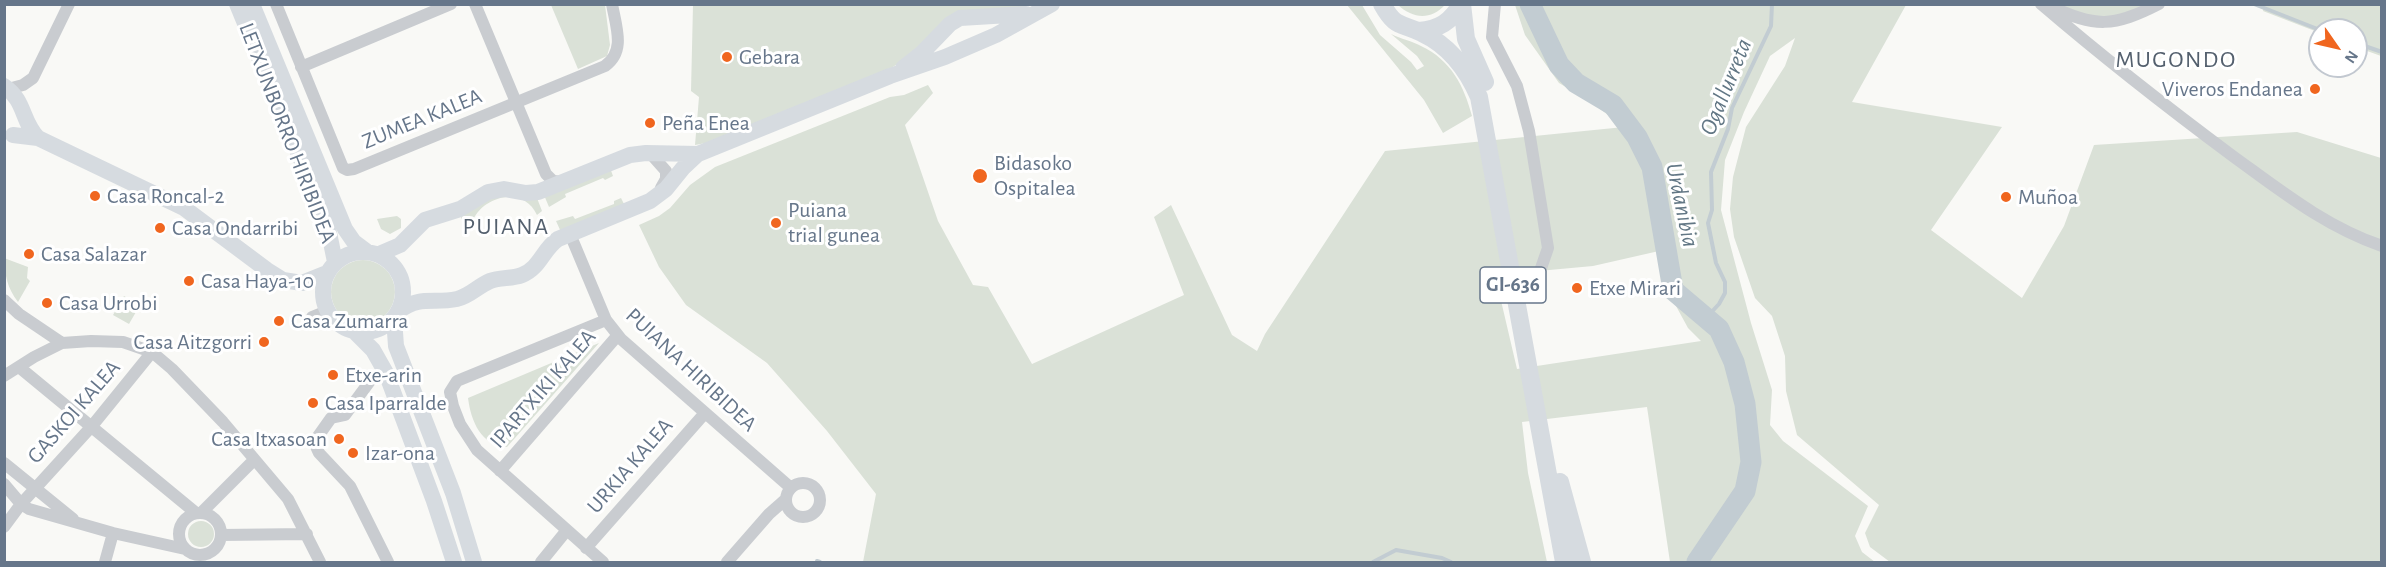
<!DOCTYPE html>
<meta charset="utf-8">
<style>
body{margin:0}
#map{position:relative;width:2386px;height:567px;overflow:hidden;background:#f9f9f6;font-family:"Alegreya Sans",sans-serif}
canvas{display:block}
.frame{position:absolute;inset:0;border:6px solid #66768a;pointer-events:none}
.north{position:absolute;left:2308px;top:18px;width:60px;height:60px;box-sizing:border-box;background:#fff;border:2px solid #c2c8d0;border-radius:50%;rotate:124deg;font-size:16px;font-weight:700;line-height:24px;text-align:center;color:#66768a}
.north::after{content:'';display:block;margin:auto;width:21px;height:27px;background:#f0661f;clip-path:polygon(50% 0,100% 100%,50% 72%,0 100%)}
</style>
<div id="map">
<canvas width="2386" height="567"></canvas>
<div class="frame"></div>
<div class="north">N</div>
</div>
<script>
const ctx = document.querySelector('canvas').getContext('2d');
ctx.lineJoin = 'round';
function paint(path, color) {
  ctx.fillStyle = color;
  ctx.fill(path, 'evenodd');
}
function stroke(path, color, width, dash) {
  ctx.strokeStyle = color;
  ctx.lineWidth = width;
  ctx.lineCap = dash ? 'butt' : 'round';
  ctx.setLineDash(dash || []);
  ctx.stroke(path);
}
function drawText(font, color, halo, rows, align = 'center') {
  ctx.font = font + ' "Alegreya Sans",sans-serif';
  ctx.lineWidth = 6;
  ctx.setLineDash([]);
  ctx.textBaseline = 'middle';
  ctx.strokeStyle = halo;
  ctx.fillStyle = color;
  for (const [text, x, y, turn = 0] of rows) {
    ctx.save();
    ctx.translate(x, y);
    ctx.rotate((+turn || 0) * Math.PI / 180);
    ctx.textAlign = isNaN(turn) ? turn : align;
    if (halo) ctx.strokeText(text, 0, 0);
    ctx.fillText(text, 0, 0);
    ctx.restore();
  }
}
const green = new Path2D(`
 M551,5h54l5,40 -3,11 -29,13z
 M693,5h333l-2,5 -53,1 -78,56 -187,76 -11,2 4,-48 -8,-6z
 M1347,5h15l18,30 31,27 6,8 7,-4 -7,-10 -26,-22c10,5 21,7 30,12 30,14 43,40 51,70l-29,17 -19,-33z
 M1398,5h47c-14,15 -32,14 -47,0z
 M1515,5h391l-54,97 150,25 -71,103 91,68 42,-72 30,-81 203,-13 84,26v404h-491l-20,-15 -5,-14 14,-28 -82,-70 -11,-44 -1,-35 -13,-40 -17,-18 -21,-61 -4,-28 3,-32 13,-50 39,-61 10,-28 -25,18 -26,56 -19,48 -4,50 30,113 21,67 -2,35 13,16 85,65 -13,30 7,16 13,10h-170l13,-23 27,-35 6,-23 -13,10 -48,71h-20l-23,-155 -125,15 6,51 19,89h-684l13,-68 -49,-63 -60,-68 -81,-58 -27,-38 -20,-42 20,-9 11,-8 20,-23 25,-18 175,-70 14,-2 24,-10 5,8 -28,32 33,96 35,64 15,2 44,77 152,-69 -30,-78 17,-12 61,130 25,16 8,-17 120,-183 239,-24 -36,-27 -29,-17 -34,-48zM1659,251l11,44 18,33 13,13 -184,28 -22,-94 98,-9z
 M2058,5h95l-51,14 -34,-9z
 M2264,5h117v51l-25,-9v-17h-36v3l-57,-22z
 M610,168l3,8 -8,4 -2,-2 -38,16 1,3 -17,10 -5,-12z
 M489,195l48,3 5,13 -5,4c-14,-31 -57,-18 -65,8l-9,-1 -4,-9z
 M621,198l4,8 -64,26 -5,-11 17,-5 2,3 39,-15v-3z
 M397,216l4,3v9l-11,6 -9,-5 -4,-10z
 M4,258l24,9 -1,11 3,3 -12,21c-11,-14 -13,-27 -14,-44z
 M331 292a32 32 0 1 1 64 0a32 32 0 1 1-64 0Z
 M124,296l16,9 -11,19 -16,-9z
 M599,343l-92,104c-26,-1 -36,-26 -39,-49z
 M188 534a13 13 0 1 1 26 0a13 13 0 1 1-26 0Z`);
const stream = new Path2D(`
 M2254,4l66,26
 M2356,43l26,9
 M1706,318l13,-14 6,-11v-11l-9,-19 -8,-40 4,-13 -1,-38 17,-43 4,-21 39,-82 1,-22
 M817,561l3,1
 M1373,562l23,-12 46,8 9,4`);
const river = new Path2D(`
 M1530,4l29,61 17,18 37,22 24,32 15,30 21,123 46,39 15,33 11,42 6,58 -6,29 -48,71`);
const street = new Path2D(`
 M276,4l67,164 4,2 7,-1 251,-103c21,-15 11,-39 7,-62
 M475,4l71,170 7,7 11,1
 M1495,4l-3,33 25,49 12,45 19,117 -9,26
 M2041,4c63,54 127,104 193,153 47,34 92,70 148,89
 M2050,6c45,22 64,21 109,-2
 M301,67l150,-63
 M8,89l15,-4 10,-7 36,-74
 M650,153l16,18v8l-5,9
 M570,234l36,86 15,19 170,149
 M4,300l15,14 43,29 29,-2 32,1 29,10 20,17 51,53 65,77 32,63
 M312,317l15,-6
 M19,367l177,146
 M4,376l30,-19 28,-14
 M370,381l-25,34 -14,3 -17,24 5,11 31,33 38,76
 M4,463l69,56
 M500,471l118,-136
 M786 500a17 17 0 1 1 34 0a17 17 0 1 1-34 0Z
 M4,484l17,20 8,5 84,24 72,16
 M201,513l53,-53
 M179 534a21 21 0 1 1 42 0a21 21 0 1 1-42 0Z
 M4,527l17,-23 71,-78 60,-74
 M221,535l86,-1
 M586,548l119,-135
 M105,562l8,-29
 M541,562l26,-32
 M603,562l-126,-112 -17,-26 -7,-18 -3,-14 7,-11 149,-61
 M727,562l42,-48 17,-15`);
const secondary = new Path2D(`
 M237,4l90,219 8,39
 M252,4l93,225 9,13 12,9
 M903,68l19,-15 28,-29 10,-6 66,-4
 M4,86c22,15 17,35 34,52
 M13,135l25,3 146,70 83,62 16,10 19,3 25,-10
 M323 292a40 40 0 1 1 80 0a40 40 0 1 1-80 0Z
 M379,254l21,-9 25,-25 35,-11 28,-17 16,-3 22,4 12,-1 92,-37 16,-2 52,1 192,-78 55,-19 51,-22 56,-31
 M399,311c22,-16 34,-7 58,-12 13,-3 21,-13 33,-18 10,-4 22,-2 32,-6 18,-7 21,-26 36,-36l92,-38 16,-12 17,-21 15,-14
 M394,318l2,28 57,147 21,69
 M354,331l19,19 13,23 48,128 20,61`);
const primary = new Path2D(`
 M1382,4c14,25 18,18 40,29 28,13 45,36 57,64l85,465
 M1462,4l4,35 19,43
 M1419,31c20,-2 32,-9 42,-27
 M1560,482l22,80`);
const markers = [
 [727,57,6,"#f0661f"],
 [2315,89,6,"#f0661f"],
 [650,123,6,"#f0661f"],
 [980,176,8,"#f0661f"],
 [95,196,6,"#f0661f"],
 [2006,197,6,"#f0661f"],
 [776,223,6,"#f0661f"],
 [160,228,6,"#f0661f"],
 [29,254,6,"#f0661f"],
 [189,281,6,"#f0661f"],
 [1577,288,6,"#f0661f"],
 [47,303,6,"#f0661f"],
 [279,321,6,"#f0661f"],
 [264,342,6,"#f0661f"],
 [333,375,6,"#f0661f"],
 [313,403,6,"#f0661f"],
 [339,439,6,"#f0661f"],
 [353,453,6,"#f0661f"]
];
const shields = [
 [1513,285,66]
];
const shieldNames = [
 ["GI-636",1513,285]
];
const poiNames = [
 ["Gebara",739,57],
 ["Viveros Endanea",2303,89,"right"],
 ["Peña Enea",662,123],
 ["Bidasoko",994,163],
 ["Ospitalea",994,188],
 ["Casa Roncal-2",107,196],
 ["Muñoa",2018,197],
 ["Puiana",788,210],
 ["trial gunea",788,235],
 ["Casa Ondarribi",172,228],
 ["Casa Salazar",41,254],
 ["Casa Haya-10",201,281],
 ["Etxe Mirari",1589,288],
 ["Casa Urrobi",59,303],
 ["Casa Zumarra",291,321],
 ["Casa Aitzgorri",252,342,"right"],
 ["Etxe-arin",345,375],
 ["Casa Iparralde",325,403],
 ["Casa Itxasoan",327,439,"right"],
 ["Izar-ona",365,453]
];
const streetNames = [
 ["ZUMEA KALEA",422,119,-22],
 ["LETXUNBORRO HIRIBIDEA",287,133,69],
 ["PUIANA HIRIBIDEA",691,370,43],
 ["IPARTXIKI KALEA",543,389,-49],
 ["GASKOI KALEA",74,412,-49],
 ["URKIA KALEA",630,466,-49]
];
const neighbourhoodNames = [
 ["MUGONDO",2176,60],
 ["PUIANA",506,227]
];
const waterNames = [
 ["Ogallurreta",1726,87,-68],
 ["Urdanibia",1682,205,78]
];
paint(green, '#dae1d7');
stroke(stream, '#c2ccd2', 4);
stroke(river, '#c2ccd2', 21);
stroke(street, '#c9ccd0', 12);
stroke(secondary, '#d6dbe0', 16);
stroke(primary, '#d6dbe0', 18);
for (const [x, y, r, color] of markers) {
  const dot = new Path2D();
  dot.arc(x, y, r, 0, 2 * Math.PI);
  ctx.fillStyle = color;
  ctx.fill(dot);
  stroke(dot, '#fff', 2);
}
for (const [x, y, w] of shields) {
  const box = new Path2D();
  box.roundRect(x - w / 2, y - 18, w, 36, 4.5);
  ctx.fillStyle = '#fff';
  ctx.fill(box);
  stroke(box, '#66768a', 1.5);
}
drawText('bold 21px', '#66768a', null, shieldNames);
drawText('22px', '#66768a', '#fff', poiNames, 'left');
drawText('22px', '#66768a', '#fff', streetNames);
ctx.letterSpacing = '1.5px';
drawText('24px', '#54606e', '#fff', neighbourhoodNames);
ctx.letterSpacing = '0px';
drawText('italic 24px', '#627785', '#fff', waterNames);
</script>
